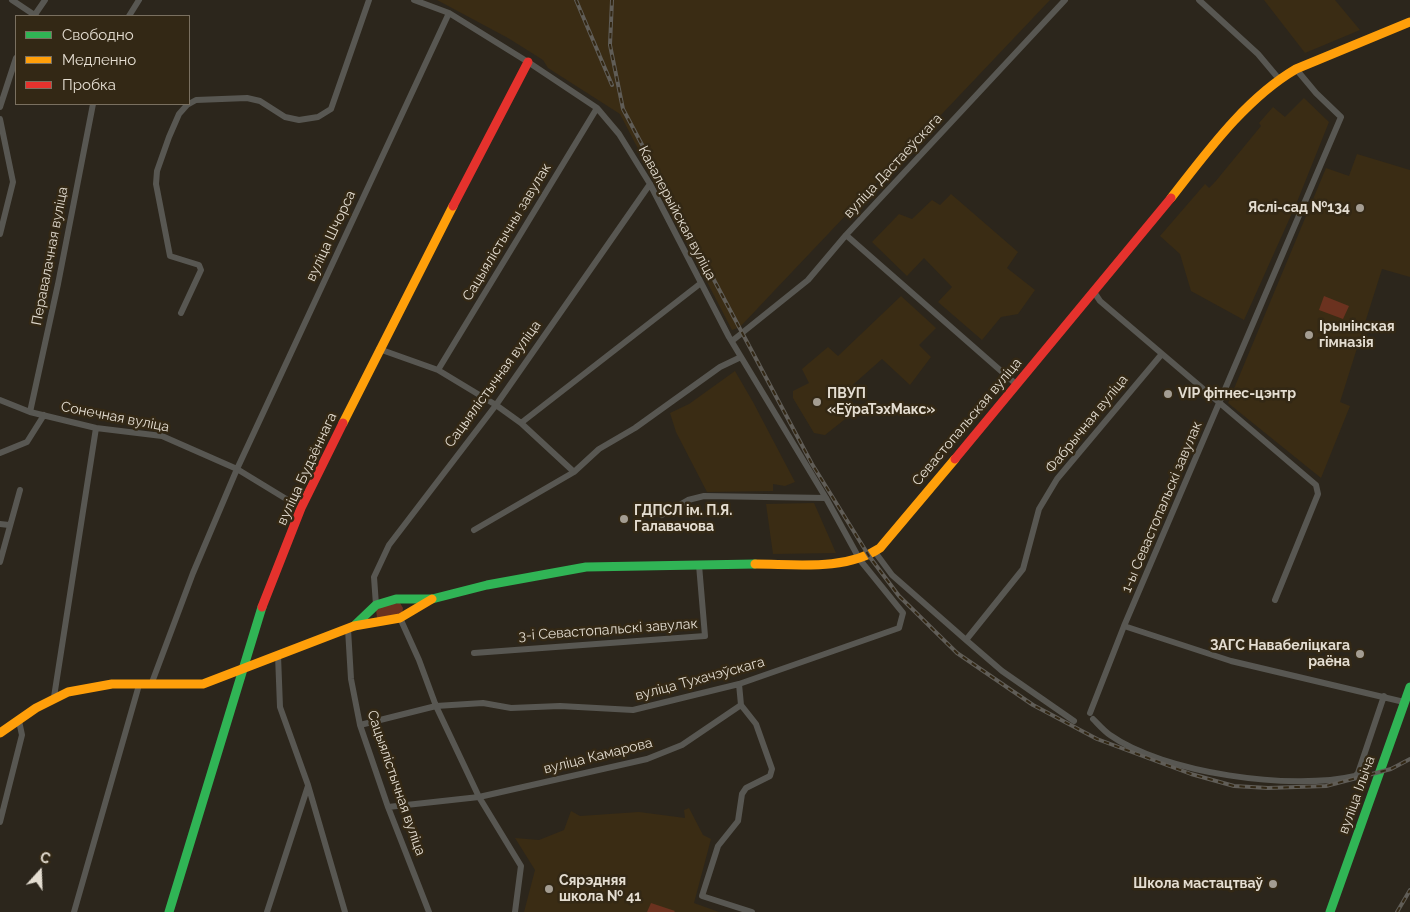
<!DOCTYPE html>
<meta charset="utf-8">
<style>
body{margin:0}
#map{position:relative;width:1410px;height:912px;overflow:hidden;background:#2c261c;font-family:Raleway,sans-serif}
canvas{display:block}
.legend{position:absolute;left:15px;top:15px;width:175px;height:90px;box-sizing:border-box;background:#332815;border:1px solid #7a7060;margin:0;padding:6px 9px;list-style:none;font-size:15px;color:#e4ddd1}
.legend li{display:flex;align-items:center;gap:10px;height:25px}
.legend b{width:25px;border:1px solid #7a7060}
.north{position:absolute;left:15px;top:847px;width:50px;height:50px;-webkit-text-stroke:4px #332815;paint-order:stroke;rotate:20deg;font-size:14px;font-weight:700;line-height:20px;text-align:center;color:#e4ddd1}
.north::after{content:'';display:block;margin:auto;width:18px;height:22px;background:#e4ddd1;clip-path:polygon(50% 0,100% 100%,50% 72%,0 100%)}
</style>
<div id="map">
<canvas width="1410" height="912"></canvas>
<ul class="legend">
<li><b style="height:6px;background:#30b455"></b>Свободно</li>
<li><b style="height:6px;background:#ff9f0a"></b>Медленно</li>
<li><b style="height:6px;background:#e5322d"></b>Пробка</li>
</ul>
<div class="north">С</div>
</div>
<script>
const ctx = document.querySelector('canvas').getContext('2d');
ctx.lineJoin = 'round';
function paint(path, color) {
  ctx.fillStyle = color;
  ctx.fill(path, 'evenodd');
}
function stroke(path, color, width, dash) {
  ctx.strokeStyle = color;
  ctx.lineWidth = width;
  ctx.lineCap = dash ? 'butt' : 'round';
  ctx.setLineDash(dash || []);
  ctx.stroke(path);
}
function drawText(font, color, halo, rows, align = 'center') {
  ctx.font = font + ' Raleway,sans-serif';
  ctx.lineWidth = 5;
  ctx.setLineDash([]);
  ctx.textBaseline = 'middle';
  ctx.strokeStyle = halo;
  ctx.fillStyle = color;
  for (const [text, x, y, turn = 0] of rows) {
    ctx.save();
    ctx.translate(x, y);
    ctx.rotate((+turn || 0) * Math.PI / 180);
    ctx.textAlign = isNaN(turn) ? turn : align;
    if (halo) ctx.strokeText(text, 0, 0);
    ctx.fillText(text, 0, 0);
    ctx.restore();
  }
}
const built = new Path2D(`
 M437,0h613l-277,292 -33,35 -8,3 -112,-216 -72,-46 -5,-8 -35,-22z
 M1264,0h71l25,30 -55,23z
 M1304,98l25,24 -32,80 -53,118 -53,-29 -11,-37 -20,-18 45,-52 4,4 6,-6 46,-56 -2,-3 14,-16 12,10z
 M1357,154l53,16v107l-28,-8 -42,133 10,4 -29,72 -93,-75 98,-235 23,8z
 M951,194l67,58 -11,16 28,22 -17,24 -17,3 -19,23 -44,-38 14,-15 -28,-29 -17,18 -35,-34 27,-28 13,5 20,-19 8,5z
 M901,296l35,32 -17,17 12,12 -21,28 -28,-26 -44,39 11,18 -24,19 -11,-2 -21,-35v-7l16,-8 -7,-14 26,-22 10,9z
 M735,371l18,31 42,80 -10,4 -12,-2v7l-66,1 -31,-60 -6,-19 19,-9z
 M814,503l22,50 -63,1 -7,-50z
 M689,808l14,27 8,4 -17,64 25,9h-195l11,-42 -20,-32 24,2 25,-10 7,-19 9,5 59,-4 46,6 -1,-8z`);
const green = new Path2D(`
 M1324,296l25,10 -6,13 -24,-9z
 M400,603l3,5 -1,6 -25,4 -1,-9 11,-5z
 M651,903l24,8 -1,1h-27z`);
const street = new Path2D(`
 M12,0l24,16
 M1199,0l59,54 21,25
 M34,16l11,-16
 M129,16l10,-16
 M0,107l16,-49
 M0,119l13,63 -13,52
 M846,235l171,150
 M1094,292l6,9 216,184 2,9 -43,106
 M181,313l20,-43 -2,-5 -29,-9 -14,-72 1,-13 12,-34 10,-23 8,-9 9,-5 51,-2 13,3 25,16 14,3 19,-3 13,-8 38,-109
 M732,341l76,-61 38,-45 219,-235
 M379,349l59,21 58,35 25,18 53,49
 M438,370l159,-262
 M0,400l30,12 66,16 66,8 75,33 64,39
 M30,412l28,-128 35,-180
 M521,423l180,-140
 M0,453l27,-11 17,-27
 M662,515l26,-15 16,-4 122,2
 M0,524l9,1
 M474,530l100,-58 25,-23 36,-21 85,-61 21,-10
 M875,552l17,23 74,65 36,31 72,50
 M0,562l20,-72
 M376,605l-2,-28 15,-32 107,-140 154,-221
 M400,618l19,42 17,46 43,91 42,69 -6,46
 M1124,626l107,35 173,41
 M348,629l3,50 9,46 28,82 41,105
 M966,640l57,-71 16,-60 18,-30 104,-124
 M474,653l231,-17 -6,-71
 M278,655l2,52 28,78 37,127
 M739,684l2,21 15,19 16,45 -2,7 -24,12 -4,6 -4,27 -20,25 -16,50 50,16
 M151,685l42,-112 44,-104 212,-456
 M54,697l42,-269
 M1090,713l34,-87 217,-509 -25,-24 -20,-24
 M1093,719c5,5 11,12 17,16 53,38 182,56 245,41l3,-3 26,-77
 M360,725l76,-19 47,-3 28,5 49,-2 73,4 106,-26 160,-56 4,-15 -43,-53 -34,-62 -97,-161 -79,-153 -31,-50 -22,-26 -69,-46 -79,-49 -35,-13
 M388,807l91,-10 168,-38 35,-14 59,-40
 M0,822l22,-87 -3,-14
 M74,912l65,-227
 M267,912l41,-126`);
const fast = new Path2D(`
 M354,626l22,-21 20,-6h36l55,-14 99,-18 169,-3
 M169,912l93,-305
 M1330,912l80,-225`);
const slow = new Path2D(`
 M1171,198c36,-46 74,-99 125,-129l114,-47
 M343,423l110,-217
 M755,564c40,0 91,7 125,-16l75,-89
 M0,733l36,-25 32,-16 44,-8h91l151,-58 46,-8 32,-19`);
const jam = new Path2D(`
 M453,206l75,-144
 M955,459l216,-261
 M262,607l39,-99 42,-85`);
const rail = new Path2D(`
 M576,0l36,85
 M612,0l-2,45 13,64 189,355 57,92 30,40 58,57 76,52 64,34 94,35 43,12 34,2 58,-2 65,-17 19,-10
 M1397,912l13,-22`);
const markers = [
 [1360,208,5,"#a49d92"],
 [1309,335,5,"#a49d92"],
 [1168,394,5,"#a49d92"],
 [817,402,5,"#a49d92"],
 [624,519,5,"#a49d92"],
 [1360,654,5,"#a49d92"],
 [1273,884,5,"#a49d92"],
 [549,889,5,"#a49d92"]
];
const streetNames = [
 ["вуліца Дастаеўскага",893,166,-47],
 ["Кавалерыйская вуліца",677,213,62],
 ["Сацыялістычны завулак",507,232,-59],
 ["вуліца Шчорса",331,236,-65],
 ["Перавалачная вуліца",50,256,-79],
 ["Сацыялістычная вуліца",493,384,-54],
 ["Сонечная вуліца",115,417,11],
 ["Севастопальская вуліца",967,422,-50],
 ["Фабрычная вуліца",1087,424,-51],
 ["вуліца Будзённага",307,469,-65],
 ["1-ы Севастопальскі завулак",1162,507,-67],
 ["3-і Севастопальскі завулак",608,630,-4],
 ["вуліца Тухачэўскага",700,679,-15],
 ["вуліца Камарова",598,756,-14],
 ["Сацыялістычная вуліца",396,783,71],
 ["вуліца Ільіча",1357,795,-70]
];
const poiNames = [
 ["Яслі-сад №134",1350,208,"right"],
 ["Ірынінская",1319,327],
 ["гімназія",1319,343],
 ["ПВУП",827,394],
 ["«ЕўраТэхМакс»",827,410],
 ["VIP фітнес-цэнтр",1178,394],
 ["ГДПСЛ ім. П.Я.",634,511],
 ["Галавачова",634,527],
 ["ЗАГС Навабеліцкага",1350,646,"right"],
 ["раёна",1350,662,"right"],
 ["Сярэдняя",559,881],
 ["школа № 41",559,897],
 ["Школа мастацтваў",1263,884,"right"]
];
paint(built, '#3a2c14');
paint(green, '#6b321f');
stroke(street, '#585752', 6);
stroke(fast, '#30b455', 9);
stroke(slow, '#ff9f0a', 9);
stroke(jam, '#e5322d', 9);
stroke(rail, '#605d57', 4);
stroke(rail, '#332815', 2, [5.5]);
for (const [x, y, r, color] of markers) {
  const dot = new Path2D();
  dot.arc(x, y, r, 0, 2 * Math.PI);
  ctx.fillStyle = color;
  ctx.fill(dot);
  stroke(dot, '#332815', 2);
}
drawText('14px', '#e4ddd1', '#332815', streetNames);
drawText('bold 14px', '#e4ddd1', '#332815', poiNames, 'left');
</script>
